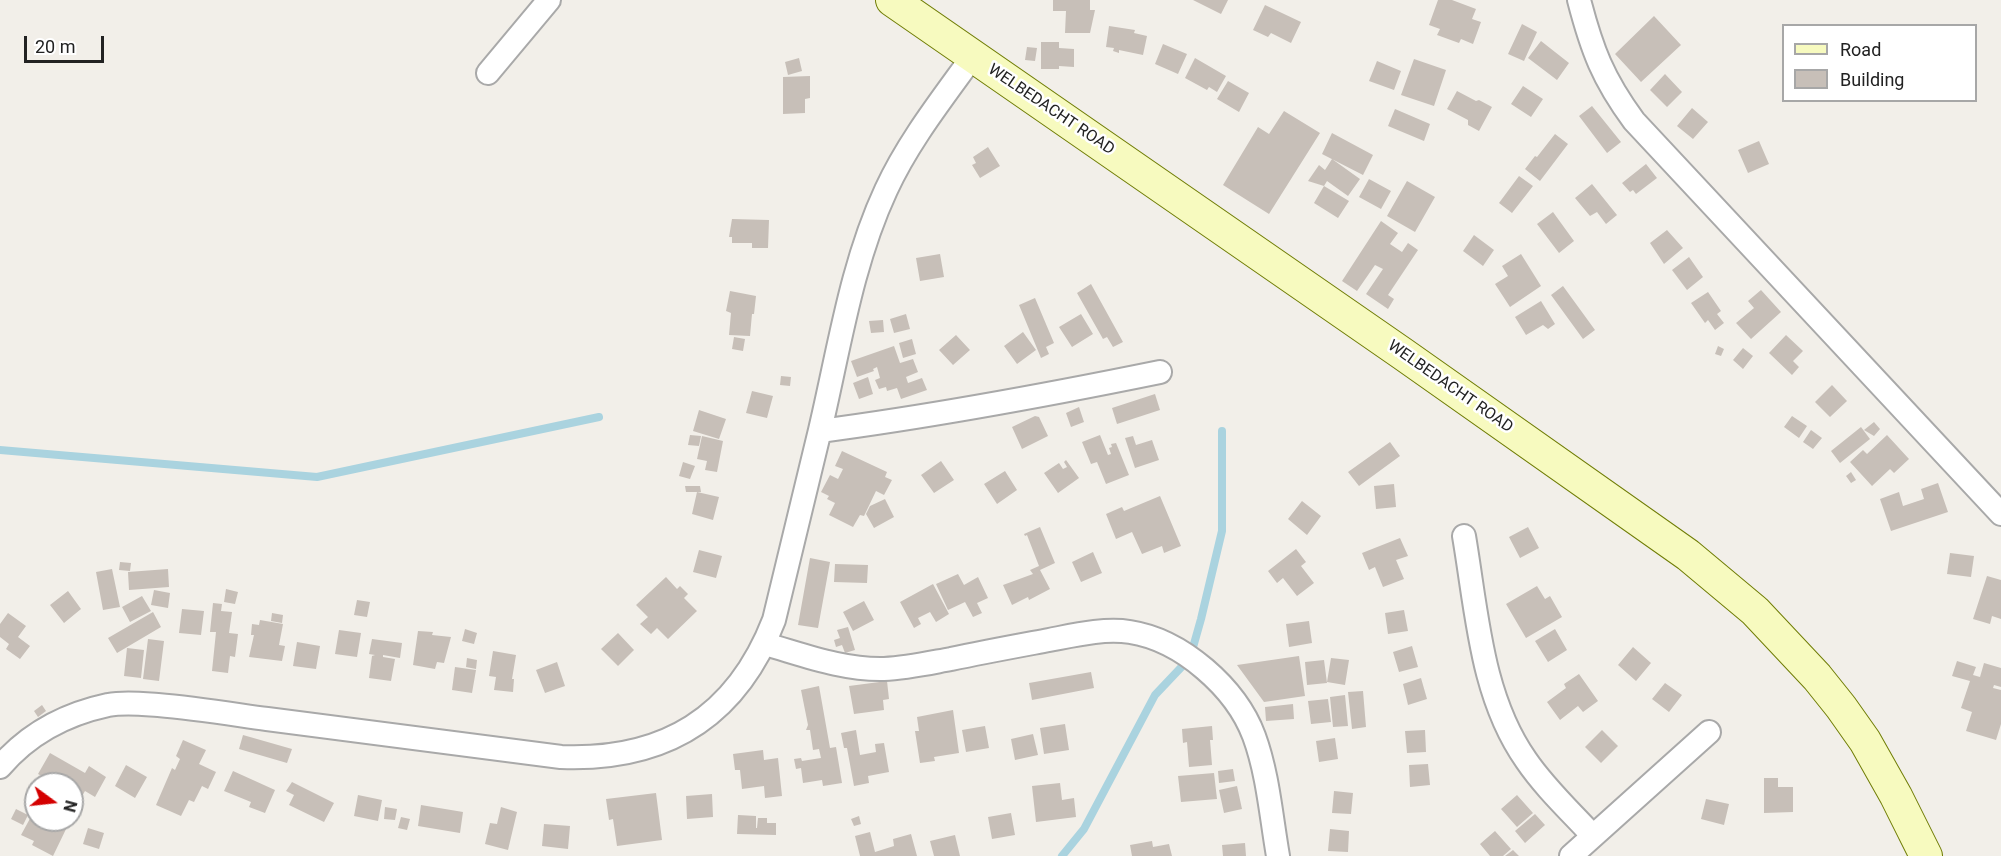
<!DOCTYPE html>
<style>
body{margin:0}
#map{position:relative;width:2001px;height:856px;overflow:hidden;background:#f2efe9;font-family:Roboto,sans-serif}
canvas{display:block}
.legend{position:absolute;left:1782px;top:24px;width:195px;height:78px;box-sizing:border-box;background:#fff;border:2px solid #a7a7a7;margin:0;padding:8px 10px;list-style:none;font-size:18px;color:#222}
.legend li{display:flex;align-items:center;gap:12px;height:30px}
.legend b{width:30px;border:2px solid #a7a7a7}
.north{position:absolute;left:24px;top:772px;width:60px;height:60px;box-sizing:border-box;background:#fff;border:2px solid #a7a7a7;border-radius:50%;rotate:105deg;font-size:16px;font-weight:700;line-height:24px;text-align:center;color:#222}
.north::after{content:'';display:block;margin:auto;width:21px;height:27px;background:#d40000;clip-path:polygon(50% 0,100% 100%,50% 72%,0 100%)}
.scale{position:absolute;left:24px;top:36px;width:80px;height:27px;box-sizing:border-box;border:3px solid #222;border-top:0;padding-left:8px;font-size:18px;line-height:21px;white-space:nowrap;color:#222;-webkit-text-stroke:4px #fff;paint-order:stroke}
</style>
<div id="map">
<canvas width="2001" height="856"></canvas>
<ul class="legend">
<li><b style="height:8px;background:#f7fabf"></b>Road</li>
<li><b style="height:16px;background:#c7bfb8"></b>Building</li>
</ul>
<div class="north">N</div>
<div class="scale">20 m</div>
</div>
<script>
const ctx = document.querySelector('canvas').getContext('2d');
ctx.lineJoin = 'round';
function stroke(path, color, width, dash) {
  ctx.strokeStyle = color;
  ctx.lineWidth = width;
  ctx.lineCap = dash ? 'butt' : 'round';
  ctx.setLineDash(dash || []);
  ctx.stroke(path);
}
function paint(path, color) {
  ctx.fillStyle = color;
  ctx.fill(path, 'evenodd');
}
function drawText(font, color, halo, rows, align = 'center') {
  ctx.font = font + ' Roboto,sans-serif';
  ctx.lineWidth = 5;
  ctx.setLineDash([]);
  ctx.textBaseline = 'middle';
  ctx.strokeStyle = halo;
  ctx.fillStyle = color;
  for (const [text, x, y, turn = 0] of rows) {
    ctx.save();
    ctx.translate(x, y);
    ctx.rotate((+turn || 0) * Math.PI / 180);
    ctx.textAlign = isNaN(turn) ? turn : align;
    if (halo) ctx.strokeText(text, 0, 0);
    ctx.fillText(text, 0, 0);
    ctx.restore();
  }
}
const stream = new Path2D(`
 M0,450l317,27 282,-60
 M1062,856l22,-27 71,-134 35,-37 11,-39 21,-88v-100`);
const building = new Path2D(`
 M1053,0h37v10h5l-5,23h-25l1,-22h-13z
 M1193,0h35l-7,14z
 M1438,0h14l24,9 -4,10 9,3 -8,22 -12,-5 -2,4 -22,-8 3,-6 -11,-4z
 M1265,5l36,17 -10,21 -20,-10 -3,4 -15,-7z
 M1654,16l27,29 -40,37 -26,-28z
 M1522,24l15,8 -13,29 -16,-7z
 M1109,26l26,4 -1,3 13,3 -4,19 -24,-5v3l-6,-2 1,-3 -8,-1z
 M1541,41l28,22 -12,17 -29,-22z
 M1041,42h18v6l15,1v18l-15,-1v3h-18z
 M1163,44l24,10 -9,20 -23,-10z
 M1027,47l10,1 -2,13 -10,-1z
 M799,58l3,13 -14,4 -3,-13z
 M1195,58l31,18 -9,16 -8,-5 -2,3 -22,-12z
 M1414,59l32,11 -12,36 -33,-11z
 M1377,61l24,10 -7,19 -25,-9z
 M1665,74l17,18 -15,15 -17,-17z
 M810,76v22l-5,1v14l-22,1v-37z
 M1228,81l21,12 -10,19 -22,-13z
 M1523,86l20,13 -12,18 -20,-13z
 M1457,91l19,10 3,-1 13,7 -13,24 -11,-6v-5l-21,-11z
 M1592,106l29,36 -14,11 -28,-37z
 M1692,108l16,14 -15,17 -16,-13z
 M1395,109l35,15 -6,17 -36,-15z
 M1284,111l36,22 -51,81 -46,-29 35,-58 11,7z
 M1332,133l41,22 -10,20 -41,-21z
 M1555,134l13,10 -28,37 -15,-12 10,-13 2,1z
 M1759,141l10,23 -21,9 -10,-23z
 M988,147l12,19 -20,12 -8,-13 4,-2 -3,-6z
 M1332,159l28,20 -12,17 -21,-15 -3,5 -16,-5 11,-16 6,5z
 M1646,164l11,14 -21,16 -3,-4 -3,2 -8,-9z
 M1519,176l14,10 -21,27 -13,-10z
 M1369,179l22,12 -10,18 -22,-12z
 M1407,181l28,16 -20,35 -28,-16z
 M1592,184l25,31 -11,9 -9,-12 -7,4 -15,-18z
 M1324,186l25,15 -11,17 -24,-15z
 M1553,212l21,29 -15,12 -22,-29z
 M732,219l37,1 -1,28h-16v-5h-20v-6h-3z
 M1381,221l17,12 -8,11 12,8 6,-9 10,7 -30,45 6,4 -6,10 -22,-15 17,-25 -8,-4 -18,26 -15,-10z
 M1667,230l16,18 -19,16 -14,-21z
 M1474,235l20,15 -11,16 -20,-15z
 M940,254l4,23 -24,4 -4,-23z
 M1521,254l20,32 -31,21 -15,-23 13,-8 -6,-10z
 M1689,257l14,20 -16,13 -15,-20z
 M1091,284l32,58 -10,5 -6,-10 -4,2 -26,-46z
 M1563,286l32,44 -12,9 -32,-44z
 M1761,290l20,22 -30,27 -15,-16 18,-15 -6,-7z
 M730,291l26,5 -2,18h-2l-2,22 -21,-1 2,-22 -5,-2z
 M1708,292l13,19 -4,3 7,9 -9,7 -7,-10 -3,3 -14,-20z
 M1035,298l19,45 -8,4 3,7 -8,4 -22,-53z
 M1541,301l14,23 -7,5 -5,-4 -17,10 -11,-18z
 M906,314l4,15 -16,4 -4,-14z
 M1081,314l12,20 -21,13 -13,-20z
 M883,320l1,12 -13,1 -2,-12z
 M1023,332l13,18 -19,14 -13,-18z
 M956,335l14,15 -17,15 -14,-15z
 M1786,335l17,16 -10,10 6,6 -7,8 -23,-22z
 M734,337l11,2 -2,12 -11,-2z
 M912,339l4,15 -13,4 -4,-15z
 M894,346l6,17 13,-4 5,13 -12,5 2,6 14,-5 5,12 -26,9 -4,-11 -10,3 -1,-4 -7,2 -4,-9 5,-2 -3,-11 -4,2 1,2 -17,6 -6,-16z
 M1718,346l6,3 -3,7 -6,-2z
 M1743,348l10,8 -10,13 -10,-9z
 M781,376l10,1 -1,9 -10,-1z
 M868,377l5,17 -14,5 -6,-16z
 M1832,385l15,16 -17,16 -15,-15z
 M752,391l21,5 -6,22 -21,-5z
 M1155,394l5,16 -43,14 -5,-16z
 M1079,407l5,15 -13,5 -5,-14z
 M699,410l27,9 -7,20 -26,-8z
 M1035,416l4,1 9,19 -26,13 -10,-22z
 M1792,416l15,10 -8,12 -15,-11z
 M1874,422l6,7 -6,7 -10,-6z
 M1861,427l9,12 -30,24 -9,-12z
 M1811,430l11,8 -9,11 -10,-7z
 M690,435l11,1 -2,10 -11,-1z
 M1100,435l8,20 3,-1 -2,-6 3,-1 -1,-3 5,-1 13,32 -23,9 -9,-22 -6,2 -9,-22z
 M1887,435l22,24 -15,14 -4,-4 -18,17 -22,-24 13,-12 4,4z
 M702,436l21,5 -6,31 -12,-2 2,-9 -10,-2z
 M1133,436l3,9 16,-5 7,20 -24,8 -10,-30z
 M1390,442l10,14 -41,30 -11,-14z
 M842,451l45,21 -2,5 7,3 -8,15 -8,-4 -12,25 -4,-1 -7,12 -24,-12 6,-12 -8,-4 2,-3 -8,-4 9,-17 8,4 5,-10 -8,-3z
 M1066,460l13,18 -21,15 -14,-20 15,-10 4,6 4,-2 -3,-5z
 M941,461l13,19 -20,13 -13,-18z
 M683,462l12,4 -5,13 -11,-3z
 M1005,471l12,19 -20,14 -13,-20z
 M1851,472l5,8 -5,3 -5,-7z
 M1938,483l10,29 -57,19 -11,-32 19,-7 4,14 21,-7 -3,-10z
 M1394,484l2,23 -20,2 -2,-23z
 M685,486h15l1,6h-15z
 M697,492l22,5 -6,23 -21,-6z
 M1160,496l21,50 -17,7 -2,-7 -20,8 -10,-22 -16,7 -10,-25 16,-7 2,4z
 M885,499l9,18 -20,11 -8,-14 4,-8z
 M1302,501l19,15 -14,19 -19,-16z
 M1040,527l15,36 -15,7 10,19 -21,11 -1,-3 -16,8 -9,-20 30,-11 -3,-4 9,-4 -12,-31 -2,1 -1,-2z
 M1528,527l11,21 -19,10 -11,-21z
 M1400,538l8,18 -12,4 8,19 -21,8 -8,-20 -6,3 -7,-17z
 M1296,549l10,13 -5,4 13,17 -17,13 -14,-18 -6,5 -9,-12z
 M699,550l23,6 -6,22 -23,-6z
 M1093,552l9,21 -21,9 -9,-20z
 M1950,553l24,3 -3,21 -24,-3z
 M810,558l20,4 -12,66 -20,-3z
 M120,562l11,1 -1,8 -11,-1z
 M835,564l33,1 -1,18 -33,-1z
 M112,569l8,38 -17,3 -7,-38z
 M168,569l1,18 -40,3 -1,-18z
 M958,574l6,11 14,-8 10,21 -11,5 5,10 -9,4 -8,-15 -17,8 -12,-26z
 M1987,576l14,4v39l-9,-3 -2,8 -17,-5z
 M666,577l11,12 3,-3 8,8 -4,4 13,13 -29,28 -11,-11 -6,6 -11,-10 8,-7 -12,-12z
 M933,584l16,30 -13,8 -6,-10 -12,6 3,6 -7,4 -14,-26z
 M1537,586l8,13 5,-3 12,21 -36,21 -20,-34z
 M226,589l12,3 -3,12 -11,-2z
 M154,590l16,3 -2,15 -17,-3z
 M68,591l13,18 -17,14 -14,-18z
 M142,596l9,15 -21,11 -8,-15z
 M357,600l13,2 -3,15 -13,-2z
 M864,601l10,19 -21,11 -10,-19z
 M213,603l9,1 -1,7 11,1 -3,21 9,1 -3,23 -5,-1 -2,17 -16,-2 4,-39h-6z
 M182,609l22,2 -3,24 -22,-2z
 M1404,610l4,21 -20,3 -3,-21z
 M153,612l8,15 -44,26 -9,-15z
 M8,613l18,13 -8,11 12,9 -10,13 -14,-10 3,-5 -9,-7v-13z
 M272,613l11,2 -1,8 -11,-2z
 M260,620l23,4 -4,21 6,1 -3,15 -33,-4 5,-22h-3l1,-11 7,1z
 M1309,621l3,22 -23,4 -3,-23z
 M848,627l7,23 -10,3 -3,-8 -6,2 -2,-7 6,-2 -3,-8z
 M465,629l12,4 -3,11 -12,-3z
 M1555,629l12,21 -19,12 -13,-21z
 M339,630l22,3 -4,24 -22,-3z
 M418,631l15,1 -1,3 19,2 -7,26 -7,-1 -2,7 -22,-4z
 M618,633l16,17 -16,16 -17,-17z
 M148,639l16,2 -5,40 -16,-2z
 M372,639l30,4 -2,15 -17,-3v2l12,2 -4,22 -22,-3 3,-22 3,-1 -6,-1z
 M297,642l23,4 -4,23 -23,-3z
 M1412,646l6,21 -19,5 -6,-20z
 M1633,647l18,16 -15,18 -18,-16z
 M127,648l17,2 -3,28 -17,-2z
 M493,651l23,4 -4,24h2l-1,13 -19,-2 2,-13 -7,-1z
 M1299,656l6,40 -41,6 -27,-37z
 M467,658l10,2 -1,9 -10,-2z
 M1331,658l18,2 -4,25 -18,-3z
 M1324,660l3,23 -20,2 -2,-23z
 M1957,661l19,6 -3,8 7,2 4,-14 17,5v19l-7,-2 -1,3 8,2v34l-5,16 -30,-9 6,-19 -11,-4 9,-27 -18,-5z
 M557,662l8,24 -20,7 -9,-23z
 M455,667l21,3 -4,23 -20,-3z
 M1091,672l3,16 -62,12 -3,-17z
 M1579,674l19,27 -15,11 -5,-6 -18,14 -13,-18 19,-14 -2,-4z
 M1421,678l6,21 -19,6 -5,-21z
 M887,681l2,18 -6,1 1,10 -30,4 -5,-28z
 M1665,683l17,12 -13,17 -17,-13z
 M819,686l11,62 6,-1 6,36 -19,3 -1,-6 -19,3 -2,-15 -5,1 -2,-10 7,-1 1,3 19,-3 -2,-9 -6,1 -3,-20h-4l2,-5 -7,-35z
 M1363,691l3,36 -14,2 -4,-37z
 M1345,695l3,31 -15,1 -3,-30z
 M1328,699l3,23 -20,2 -3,-23z
 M1293,704l1,15 -28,2 -1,-14z
 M42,705l4,6 -8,6 -4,-6z
 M953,710l6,43 -25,4 1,4 -15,2 -5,-32h4l-2,-14z
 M1065,724l4,26 -25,4 -4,-26z
 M985,726l4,22 -23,4 -4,-22z
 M1212,726l1,14h-3l2,25 -23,2 -2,-25 -4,1 -1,-14z
 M856,730l4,25 16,-3 -1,-8 9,-1 5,29 -21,4 1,7 -15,3 -7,-38h-3l-3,-15z
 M1425,730l1,22 -19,1 -2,-22z
 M1602,730l16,16 -17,17 -16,-16z
 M1033,734l5,21 -23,5 -4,-21z
 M243,735l49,14 -5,14 -48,-14z
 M1335,738l3,21 -19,3 -3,-21z
 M183,740l23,10 -7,14 17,8 -8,17 -6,-3 -8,16 -5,-2 -8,16 -25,-11 16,-37 3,2 5,-11 -4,-3z
 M763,750l1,10 14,-2 4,38 -17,2 -1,-12 -22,3 -2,-19h-5l-2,-16z
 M50,753l35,20 4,-7 17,11 -11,20 -10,-6 -6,10 -7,-4v-13h-16l-18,-10z
 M1428,764l2,21 -20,2 -1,-22z
 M126,765l21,12 -12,21 -20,-12z
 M1233,769l2,12 -16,2 -1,-12z
 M233,771l42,19 -10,23 -16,-6 2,-5 -27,-11z
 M1214,773l3,26 -36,3 -3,-26z
 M1764,778h14v9h15v25l-29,1z
 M292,782l42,21 -10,19 -35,-17 5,-10 -8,-4z
 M1060,783l2,17 12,-2 2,19 -40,5 -4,-36z
 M1237,786l5,23 -18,4 -5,-23z
 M1334,791l19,2 -2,21 -19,-1z
 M656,793l6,47 -45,6 -4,-27 -4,1 -3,-21z
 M712,794l1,23 -26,2 -1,-23z
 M358,795l24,5 -4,21 -24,-5z
 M1517,795l16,18 -16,14 -16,-18z
 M1706,799l23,5 -5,21 -23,-6z
 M421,805l42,7 -3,21 -42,-7z
 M385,807l12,2 -2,11 -11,-1z
 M501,807l16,5 -9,38 -23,-6 5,-21 7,1z
 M16,809l12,6 -5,10 -12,-6z
 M33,813l3,1v6h22l10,5 -15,31 -21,-11 2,-4 -13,-6z
 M1011,813l4,22 -23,4 -4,-22z
 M1535,814l10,11 -20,18 -10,-12z
 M738,815l18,1v12h1l1,-10h9v5h9v12l-39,-1z
 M859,816l2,8 -7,2 -3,-7z
 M401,817l9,2 -3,11 -9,-2z
 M544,824l26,2 -2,23 -26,-3z
 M88,828l16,5 -5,16 -16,-5z
 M1330,829l19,2 -1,21 -20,-1z
 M1495,831l16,18 -8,7h-13l-10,-12z
 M870,832l5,20 19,-6 -1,-7 18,-5 6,22h-57l-5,-20z
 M955,835l5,21h-26l-4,-15z
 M1152,841l1,6 16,-3 3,12h-40l-2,-11z
 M1245,843l1,13h-23l-1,-11z
 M1513,850l6,6h-14z`);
const street = new Path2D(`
 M1579,0c13,50 24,79 55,121l367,393
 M488,73l61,-73
 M820,431c114,-15 227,-36 340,-59
 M1464,536c13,76 17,160 62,224 19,28 44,51 67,76
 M765,644c39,11 78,26 119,25 23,-1 45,-6 67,-10 33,-7 66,-13 98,-19 26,-5 55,-12 81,-8 52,8 106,56 124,104 14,38 17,80 24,120
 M0,767c28,-33 66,-53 108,-62 17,-3 34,-1 50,0 37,3 73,9 109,14 98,13 196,26 294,38 103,4 175,-39 213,-137 15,-63 31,-126 46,-190 19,-80 31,-165 66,-240 22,-48 56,-91 87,-134
 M1571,856l138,-124`);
const secondary = new Path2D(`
 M892,0l511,354 285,201 67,56 62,66 24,30 24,34 31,55 30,60`);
const streetNames = [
 ["WELBEDACHT ROAD",1051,110,34],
 ["WELBEDACHT ROAD",1450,387,35]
];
stroke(stream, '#aad3df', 8);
paint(building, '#c7bfb8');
stroke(street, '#a9a9a9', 26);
stroke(secondary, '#707d05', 34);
stroke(street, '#fff', 22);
stroke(secondary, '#f7fabf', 32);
drawText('16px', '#222', '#fff', streetNames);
</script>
